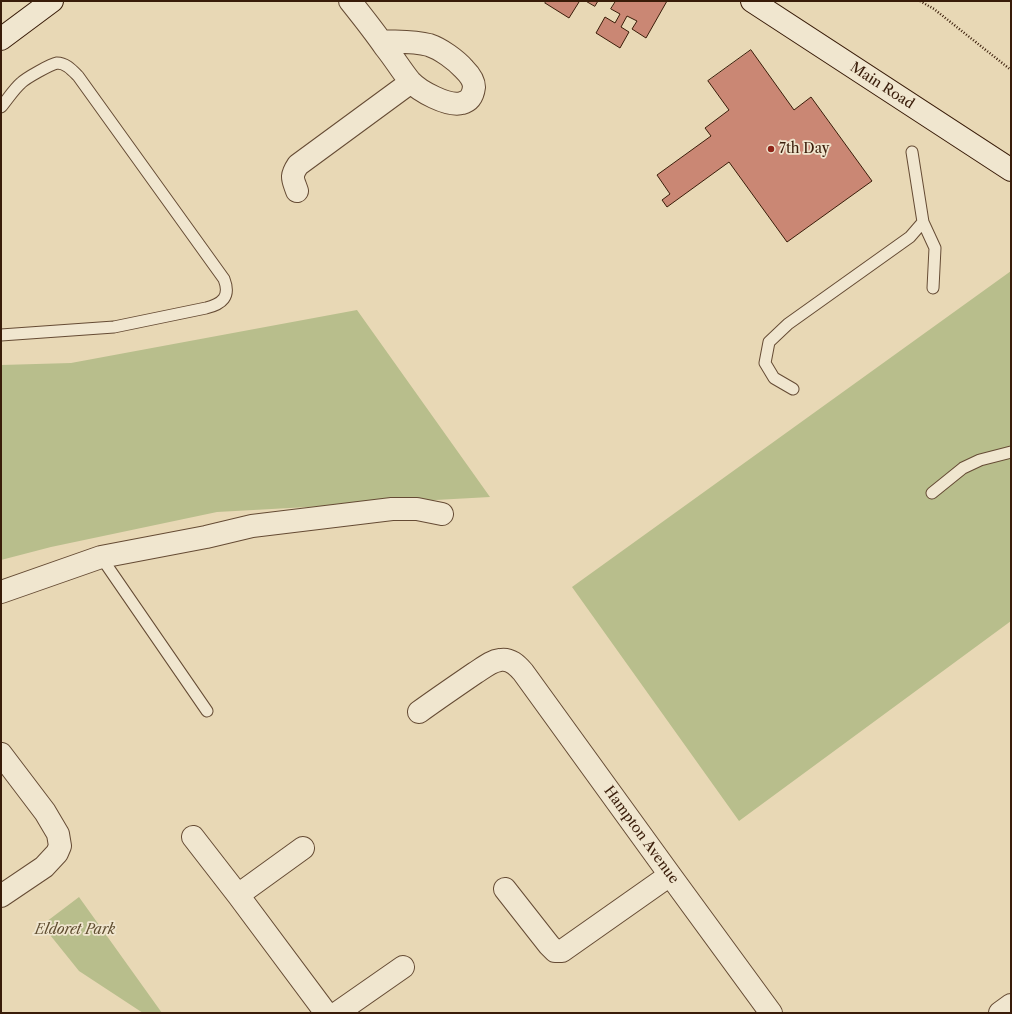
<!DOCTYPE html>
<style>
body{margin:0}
#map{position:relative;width:1012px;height:1014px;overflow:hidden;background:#e8d8b5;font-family:"Libre Caslon Text",serif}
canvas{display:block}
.frame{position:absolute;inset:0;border:2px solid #391c09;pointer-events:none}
</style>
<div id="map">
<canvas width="1012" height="1014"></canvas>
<div class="frame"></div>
</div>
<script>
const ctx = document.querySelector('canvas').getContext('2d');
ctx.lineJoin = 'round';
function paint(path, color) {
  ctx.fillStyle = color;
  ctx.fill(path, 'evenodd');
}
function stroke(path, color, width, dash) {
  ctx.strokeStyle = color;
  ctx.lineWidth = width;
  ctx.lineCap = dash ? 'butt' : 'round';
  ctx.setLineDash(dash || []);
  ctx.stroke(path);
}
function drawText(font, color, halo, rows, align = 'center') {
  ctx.font = font + ' "Libre Caslon Text",serif';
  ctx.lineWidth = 3.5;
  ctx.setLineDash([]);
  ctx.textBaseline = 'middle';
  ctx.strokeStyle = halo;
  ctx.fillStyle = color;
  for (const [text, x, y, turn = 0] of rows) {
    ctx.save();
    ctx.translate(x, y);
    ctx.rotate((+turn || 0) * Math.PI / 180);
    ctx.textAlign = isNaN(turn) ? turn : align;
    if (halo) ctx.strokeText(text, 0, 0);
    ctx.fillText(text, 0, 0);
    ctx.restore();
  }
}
const green = new Path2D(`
 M1011,271v350l-272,200 -167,-234z
 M357,310l133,187 -273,15 -166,35 -50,13v-195l70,-2z
 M79,897l83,116h-19l-64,-42 -37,-46z`);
const building = new Path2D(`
 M547,1h31l1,1 -10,16 -24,-15z
 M586,1h12l-3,5z
 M616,1h51l-21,37 -14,-9 5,-8 -10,-5 -6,11 8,5 -9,16 -24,-15 9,-16 10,6 5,-9 -9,-5z
 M751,50l43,60 17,-13 61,84 -85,61 -58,-80 -62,45 -5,-7 8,-6 -13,-19 54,-39 -6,-8 24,-18 -21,-29z`);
const path = new Path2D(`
 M920,1l14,8 77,61`);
const lane = new Path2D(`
 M1,107c6,-7 13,-18 20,-24 5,-5 30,-19 36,-20 9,0 15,7 21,13l146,203c7,18 -2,25 -18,29l-92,19 -113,8
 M923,222l12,26 -2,40
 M793,389l-19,-11 -9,-15 4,-21 19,-18 122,-87 13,-15 -11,-70
 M932,493l31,-25 17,-8 31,-8
 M101,557l106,154`);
const street = new Path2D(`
 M350,1c12,15 24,30 35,46 9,11 16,23 25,34 9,10 38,26 52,22 8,-2 11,-8 12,-16 0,-7 -5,-13 -10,-18 -8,-9 -23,-20 -35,-24 -15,-4 -32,-3 -48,-4
 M297,191c-4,-12 -7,-14 1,-26l113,-83
 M1,592l100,-35 105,-20 46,-11 140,-17h25l25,5
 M419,712c18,-13 37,-26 56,-39 8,-5 16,-12 25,-13 10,-2 17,5 23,12l147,203 101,138
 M1,754l44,58 13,22 2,12 -3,7 -13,14 -43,29
 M193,837l45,58 88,118
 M505,889l44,56 6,6h7l108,-76
 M238,895l65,-47
 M337,1013l66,-46
 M1000,1013l11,-8`);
const secondary = new Path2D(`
 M752,1l259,169
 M1,39l51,-38`);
const markers = [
 [771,149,4,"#8f2418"]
];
const streetNames = [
 ["Main Road",882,86,33],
 ["Hampton Avenue",641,835,54]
];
const poiNames = [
 ["7th Day",779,149]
];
const parkNames = [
 ["Eldoret Park",75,930]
];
paint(green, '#b8be8c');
paint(building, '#ca8774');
stroke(building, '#391c09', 1);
stroke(lane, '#654b34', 13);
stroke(street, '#654b34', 24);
stroke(secondary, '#391c09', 24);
stroke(path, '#391c09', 2.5, [1, 2]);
stroke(lane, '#f0e6cf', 11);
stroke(street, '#f0e6cf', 22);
stroke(secondary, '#f0e6cf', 22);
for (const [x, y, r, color] of markers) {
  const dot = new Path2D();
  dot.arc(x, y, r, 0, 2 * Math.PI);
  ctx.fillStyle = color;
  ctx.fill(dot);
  stroke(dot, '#f0e6cf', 1.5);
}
drawText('14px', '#391c09', '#f0e6cf', streetNames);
drawText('14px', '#391c09', '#f0e6cf', poiNames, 'left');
drawText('italic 14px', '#5f4d30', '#f0e6cf', parkNames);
</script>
